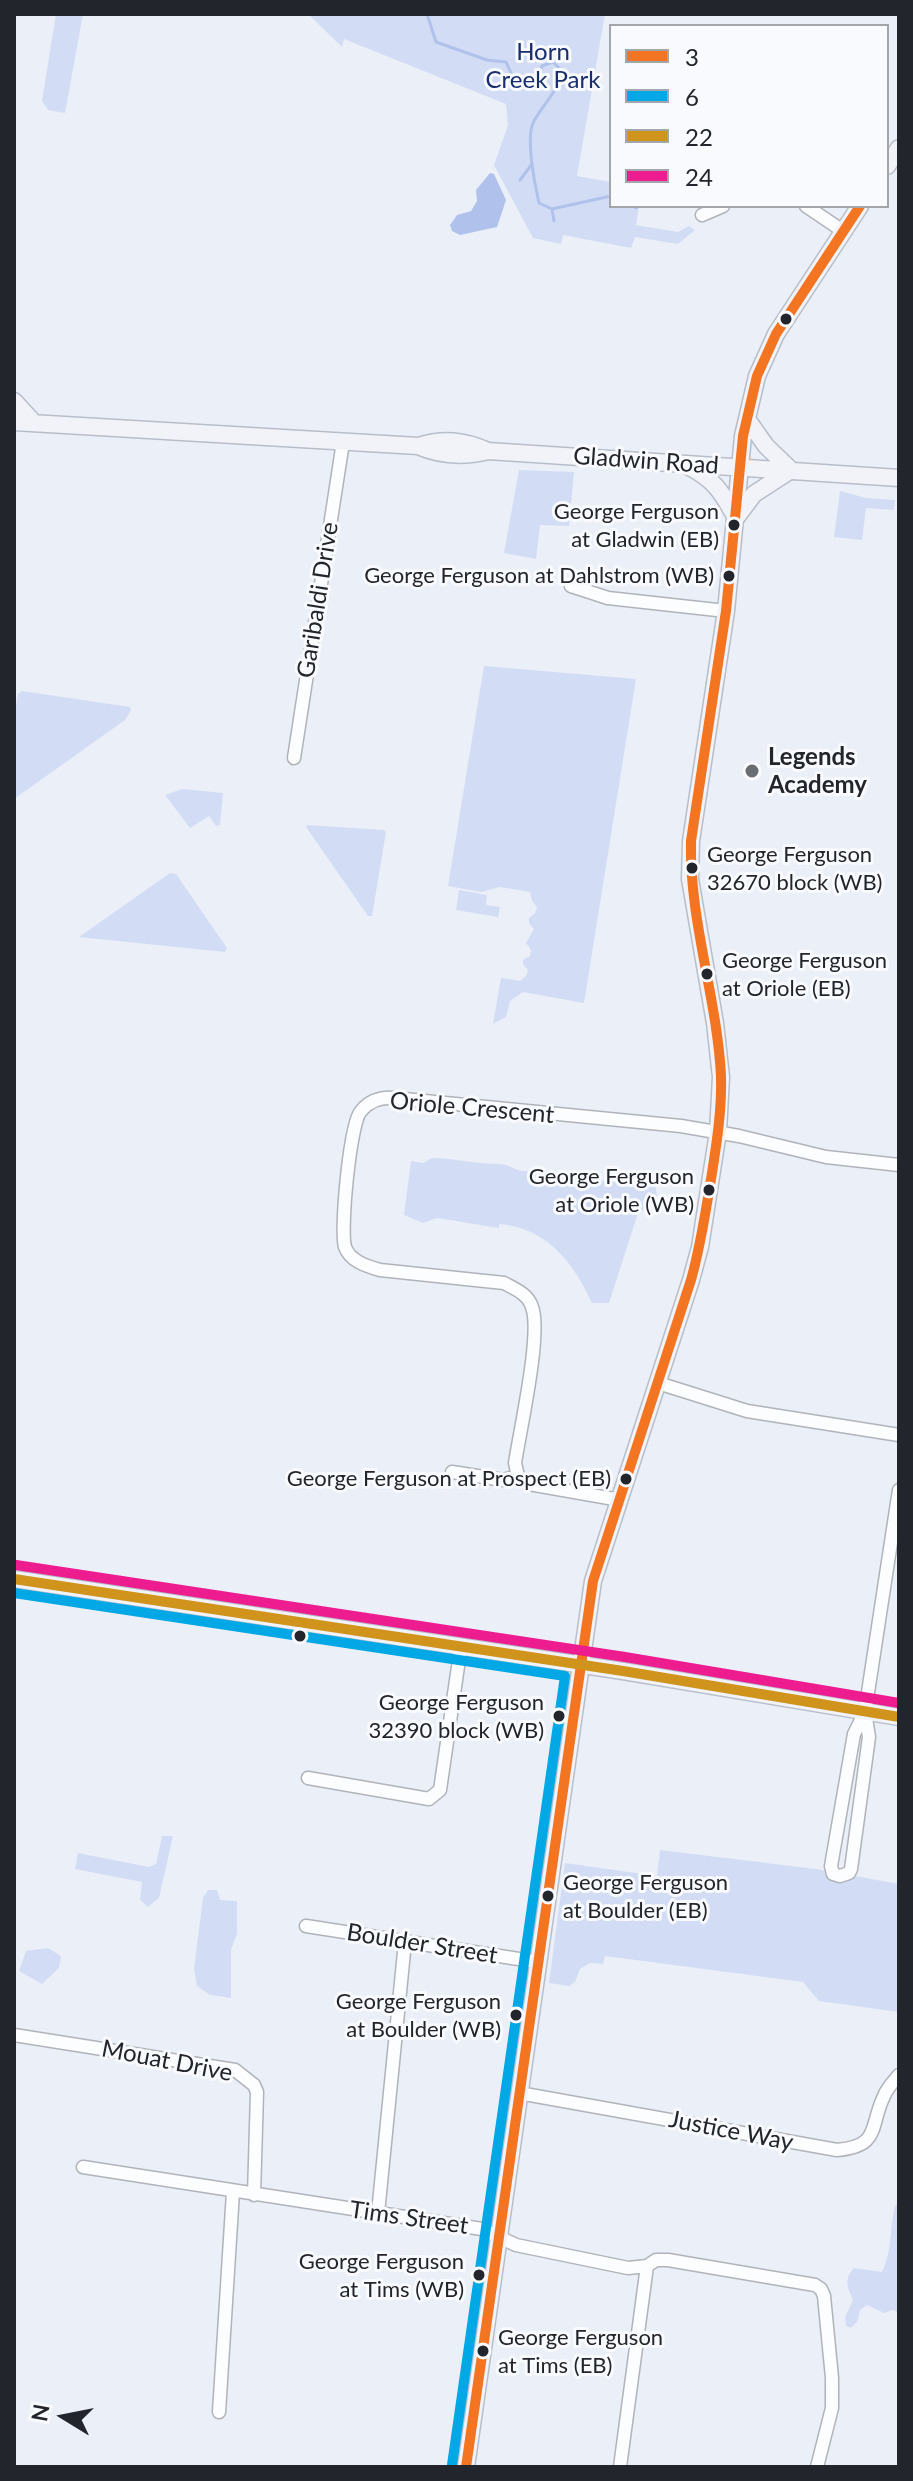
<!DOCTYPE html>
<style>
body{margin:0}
#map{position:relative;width:913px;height:2481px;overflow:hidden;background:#ebeff8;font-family:Lato,sans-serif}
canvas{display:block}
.frame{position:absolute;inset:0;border:16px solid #22252c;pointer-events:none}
.legend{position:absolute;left:609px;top:24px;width:280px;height:184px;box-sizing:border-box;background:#f8fafd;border:2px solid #a2a5a9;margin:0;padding:10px 14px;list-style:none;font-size:24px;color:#22252c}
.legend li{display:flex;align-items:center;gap:16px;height:40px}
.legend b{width:40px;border:2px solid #a2a5a9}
.north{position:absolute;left:24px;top:2377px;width:80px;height:80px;-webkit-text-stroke:6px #f8fafd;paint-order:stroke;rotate:280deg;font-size:22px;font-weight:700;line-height:32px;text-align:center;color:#22252c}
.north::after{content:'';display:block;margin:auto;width:28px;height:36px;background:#22252c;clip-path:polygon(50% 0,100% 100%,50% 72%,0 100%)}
</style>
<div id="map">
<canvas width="913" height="2481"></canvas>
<div class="frame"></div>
<ul class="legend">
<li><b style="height:10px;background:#f37421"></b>3</li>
<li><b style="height:10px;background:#02a7e5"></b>6</li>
<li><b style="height:10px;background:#d0931b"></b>22</li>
<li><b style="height:10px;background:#ed1d8f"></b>24</li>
</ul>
<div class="north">N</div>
</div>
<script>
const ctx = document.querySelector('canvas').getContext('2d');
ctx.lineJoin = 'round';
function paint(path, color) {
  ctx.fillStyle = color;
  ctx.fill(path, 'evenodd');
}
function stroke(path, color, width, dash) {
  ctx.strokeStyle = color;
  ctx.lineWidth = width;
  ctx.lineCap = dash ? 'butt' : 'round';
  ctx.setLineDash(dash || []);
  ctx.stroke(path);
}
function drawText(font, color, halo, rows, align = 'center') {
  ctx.font = font + ' Lato,sans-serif';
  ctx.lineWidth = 6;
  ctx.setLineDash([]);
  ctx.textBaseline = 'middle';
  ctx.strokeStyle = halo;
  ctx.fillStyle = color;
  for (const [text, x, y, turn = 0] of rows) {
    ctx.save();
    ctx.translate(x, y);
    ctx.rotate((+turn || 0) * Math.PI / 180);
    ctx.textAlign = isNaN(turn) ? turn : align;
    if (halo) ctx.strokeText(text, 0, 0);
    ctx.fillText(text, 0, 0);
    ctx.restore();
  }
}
const green = new Path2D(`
 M56,14h27l-18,99 -17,-3 -6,-9z
 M308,14h297l-28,162 34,6v24h28l-3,19 42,7 11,-6 6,4 -17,14 -43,-7 -4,11 -68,-13 -2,9 -28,-6 -39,-73 14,-40 -2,-21 -162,-65 -2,8z
 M519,470l55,2 -5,54 -29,-1 -4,34 -32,-6z
 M840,491l26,7 29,2 -1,10 -28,-2 -4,32 -28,-3z
 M484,666l152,13 -52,324 -61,-11 -13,9 -4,16 -13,7 8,-46 19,3 6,-5 2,-6 -5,-6v-4l7,-4 1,-6 -5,-7 8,-14 -5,-6v-5l6,-5 2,-6 -5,-6 -2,-9 -30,-5 -19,5 -33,-6z
 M22,691l108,16 1,3 -6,10 -111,79v-81l4,-24z
 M182,789l41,4 -3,32 -4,1 -7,-10 -19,12 -25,-33z
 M307,825l77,5 2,2 -14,84h-4l-62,-89z
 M170,873l6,1 51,74 -2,4 -146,-15z
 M459,890l28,5 -1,10 14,2 -2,10 -42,-7z
 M432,1158c22,0 43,6 65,6 19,0 18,13 43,4l8,7 77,8 15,-3 15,3 3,19 -20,11 -29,90h-17c-19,-41 -45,-75 -93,-79v4l-62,-10 -14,5 -19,-8 7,-54 12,2z
 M162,1836h11l-14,62 -11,9 -8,-7 2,-18 -67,-13 3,-16 71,14 7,-3z
 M660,1850l156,19 83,15v128l-80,-11 -16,-19 -198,-26 -2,8 -13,-1 -10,6 -5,13 -6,4 -20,-3 16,-120 92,13z
 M208,1890h9l3,10 17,1v33l-6,16v48l-21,-3 -13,-9 -3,-17 9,-71z
 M48,1948l13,8 -2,12 -17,16 -23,-13 7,-20z
 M899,2203v110l-6,-3 -9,3 -17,-8 -7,5 -3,12 -6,6 -5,-2 -1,-9 8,-17c-6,-13 -9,-21 1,-32l28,4c11,-23 7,-43 13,-66z`);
const water = new Path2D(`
 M490,173l4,1 12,26 -9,27 -37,8 -8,-4 -2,-6 7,-10 14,-4 6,-10 -1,-11z`);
const stream = new Path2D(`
 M427,14l9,28 51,18 19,2 9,20 10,6 12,-5 5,-17 11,-4 9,9c-4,21 -18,32 -28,50 -9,15 1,65 5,82l13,6 59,-13
 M520,180l12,-16
 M632,206l4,2
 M552,209l2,12`);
const minor = new Path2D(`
 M806,206l37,25
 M702,215l21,-9
 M571,586l37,12 118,13
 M294,758l49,-316
 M658,1383l89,28 152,24
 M452,1472l51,8 15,-4 11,8 91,16
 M518,1476l-3,-13c5,-33 27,-130 17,-156 -4,-13 -17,-18 -28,-24l-124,-13c-14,-4 -30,-9 -35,-23 -5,-17 5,-125 16,-136 9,-11 20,-14 33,-13l287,28 58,10 87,21 73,8
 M865,1712l4,25 -18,132 -2,4 -9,3 -7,-2 -2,-8 23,-132 11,-22 34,-222
 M308,1778l121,21 11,-9 21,-144
 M306,1926l232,36
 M14,2035l221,35 19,15 3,7 -3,103
 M519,2093l318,57c44,-4 32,-23 47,-54 3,-8 9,-14 15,-21
 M83,2167l399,62 34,16 112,23 19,-2 9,-6h12l147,25 6,4 3,7 8,82v30l-15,59
 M378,2213l27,-271
 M219,2412l14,-220
 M620,2467l27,-201`);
const major = new Path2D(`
 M887,166l12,-18
 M14,401l20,22
 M747,419l19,27 25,24
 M14,422l404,24c23,10 46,11 70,5l411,27
 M418,446c25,-8 46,-6 70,5
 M686,465c28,15 34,24 49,51
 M736,518l18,-24 37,-24
 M14,1579l609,92 276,46
 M466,2467l127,-886 98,-301 9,-33 18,-115 3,-55 -6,-54 -25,-144 1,-38 35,-230 17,-175 14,-60 19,-42 84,-128`);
const bus1 = new Path2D(`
 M466,2467l127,-886 98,-301c10,-35 15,-71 21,-107 5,-32 10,-65 9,-97 -4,-79 -32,-156 -30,-235l35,-230 17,-175 14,-60 19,-42 84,-128`);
const bus2 = new Path2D(`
 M14,1593l551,83 -113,789`);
const bus3 = new Path2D(`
 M14,1579l609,92 276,46`);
const bus4 = new Path2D(`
 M16,1565l609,92 274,46`);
const markers = [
 [786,319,7,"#22252c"],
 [734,525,7,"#22252c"],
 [729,576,7,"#22252c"],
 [752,771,8,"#686c73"],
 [692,868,7,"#22252c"],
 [707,974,7,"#22252c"],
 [709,1190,7,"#22252c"],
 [626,1479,7,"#22252c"],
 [300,1636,7,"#22252c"],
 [559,1716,7,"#22252c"],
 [548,1896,7,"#22252c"],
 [516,2015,7,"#22252c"],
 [479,2275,7,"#22252c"],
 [483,2351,7,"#22252c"]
];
const busNames = [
 ["George Ferguson",719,512],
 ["at Gladwin (EB)",719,540],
 ["George Ferguson at Dahlstrom (WB)",714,576],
 ["George Ferguson",707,855,"left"],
 ["32670 block (WB)",707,883,"left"],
 ["George Ferguson",722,961,"left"],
 ["at Oriole (EB)",722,989,"left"],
 ["George Ferguson",694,1177],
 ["at Oriole (WB)",694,1205],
 ["George Ferguson at Prospect (EB)",611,1479],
 ["George Ferguson",544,1703],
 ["32390 block (WB)",544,1731],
 ["George Ferguson",563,1883,"left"],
 ["at Boulder (EB)",563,1911,"left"],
 ["George Ferguson",501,2002],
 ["at Boulder (WB)",501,2030],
 ["George Ferguson",464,2262],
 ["at Tims (WB)",464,2290],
 ["George Ferguson",498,2338,"left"],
 ["at Tims (EB)",498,2366,"left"]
];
const parkNames = [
 ["Horn",543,52],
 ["Creek Park",543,80]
];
const streetNames = [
 ["Gladwin Road",646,461,4],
 ["Garibaldi Drive",318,600,-81],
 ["Oriole Crescent",472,1108,5],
 ["Boulder Street",422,1944,9],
 ["Mouat Drive",167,2061,11],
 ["Justice Way",731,2131,11],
 ["Tims Street",409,2218,8]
];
const poiNames = [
 ["Legends",768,757],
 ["Academy",768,785]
];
paint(green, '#d2ddf5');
paint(water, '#b0c2ec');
stroke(stream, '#b0c2ec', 3);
stroke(minor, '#b0b3ba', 15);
stroke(major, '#b8bec9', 19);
stroke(minor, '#fcfdfe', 12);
stroke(major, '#f1f3f8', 16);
stroke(bus1, '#f37421', 10);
stroke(bus2, '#02a7e5', 10);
stroke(bus3, '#d0931b', 10);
stroke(bus4, '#ed1d8f', 10);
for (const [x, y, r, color] of markers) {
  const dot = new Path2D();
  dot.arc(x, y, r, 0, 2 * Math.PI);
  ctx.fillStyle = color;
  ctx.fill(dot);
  stroke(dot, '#f8fafd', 3);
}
drawText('22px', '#22252c', '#f8fafd', busNames, 'right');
drawText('24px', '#182e6e', '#f8fafd', parkNames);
drawText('24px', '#22252c', '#f8fafd', streetNames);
drawText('bold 24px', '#22252c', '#f8fafd', poiNames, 'left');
</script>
